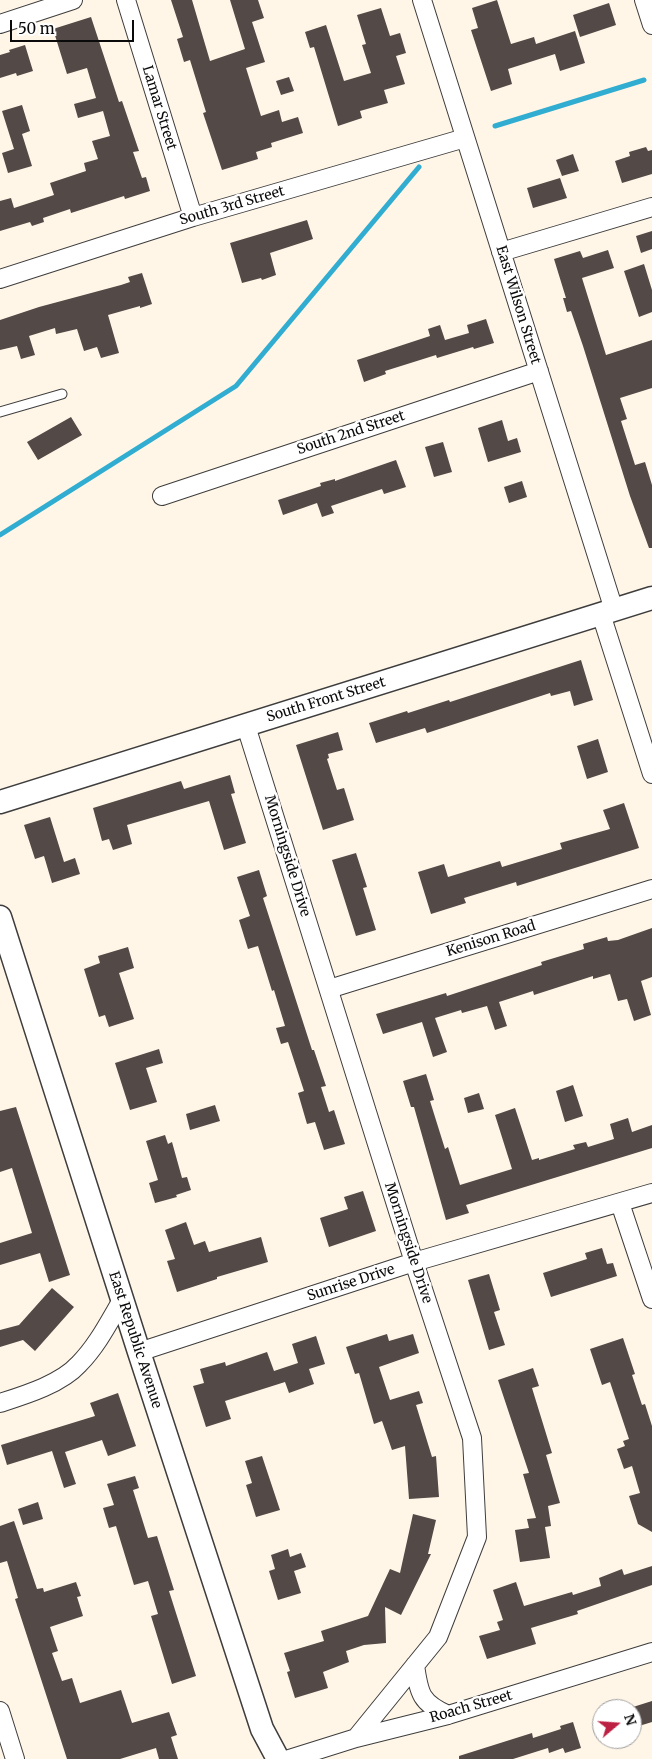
<!DOCTYPE html>
<style>
body{margin:0}
#map{position:relative;width:652px;height:1759px;overflow:hidden;background:#fff6e7;font-family:Merriweather,serif}
canvas{display:block}
.north{position:absolute;left:592px;top:1699px;width:50px;height:50px;box-sizing:border-box;background:#fff;border:1px solid #9d9d9d;border-radius:50%;rotate:72deg;font-size:14px;font-weight:700;line-height:20px;text-align:center;color:#0a0a0a}
.north::after{content:'';display:block;margin:auto;width:18px;height:22px;background:#bc2043;clip-path:polygon(50% 0,100% 100%,50% 72%,0 100%)}
.scale{position:absolute;left:10px;top:20px;width:124px;height:22px;box-sizing:border-box;border:2px solid #0a0a0a;border-top:0;padding-left:6px;font-size:15px;line-height:18px;white-space:nowrap;color:#0a0a0a;-webkit-text-stroke:4px #fff;paint-order:stroke}
</style>
<div id="map">
<canvas width="652" height="1759"></canvas>
<div class="north">N</div>
<div class="scale">50 m</div>
</div>
<script>
const ctx = document.querySelector('canvas').getContext('2d');
ctx.lineJoin = 'round';
function stroke(path, color, width, dash) {
  ctx.strokeStyle = color;
  ctx.lineWidth = width;
  ctx.lineCap = dash ? 'butt' : 'round';
  ctx.setLineDash(dash || []);
  ctx.stroke(path);
}
function paint(path, color) {
  ctx.fillStyle = color;
  ctx.fill(path, 'evenodd');
}
function drawText(font, color, halo, rows, align = 'center') {
  ctx.font = font + ' Merriweather,serif';
  ctx.lineWidth = 5;
  ctx.setLineDash([]);
  ctx.textBaseline = 'middle';
  ctx.strokeStyle = halo;
  ctx.fillStyle = color;
  for (const [text, x, y, turn = 0] of rows) {
    ctx.save();
    ctx.translate(x, y);
    ctx.rotate((+turn || 0) * Math.PI / 180);
    ctx.textAlign = isNaN(turn) ? turn : align;
    if (halo) ctx.strokeText(text, 0, 0);
    ctx.fillText(text, 0, 0);
    ctx.restore();
  }
}
const stream = new Path2D(`
 M495,126l149,-46
 M0,535l236,-149 183,-219`);
const building = new Path2D(`
 M171,0h21l18,61 35,-12 -15,-49h28l6,18 -12,4 13,40 -19,6 15,48 18,-6 3,12 16,-5 5,16 -32,10 1,4 -16,5 2,7 -36,11 -19,-57 3,-1 -16,-52 -6,2 -7,-23 6,-2z
 M497,0l14,44 23,-7 2,7 39,-13 10,32 -25,8 -5,-17 -47,15 4,15 -21,7 -20,-61 7,-2 -6,-20z
 M609,3l7,22 -36,12 -7,-22z
 M381,8l9,28 10,-3 6,20 -10,3 9,28 -21,6 4,13 -28,8 2,7 -24,8 -24,-79 -4,1 -5,-16 21,-7 18,56 27,-8 -9,-28 4,-1 -9,-29z
 M91,17l28,85 3,-1 17,50 -6,1 9,26 4,-1 4,14 -25,8 -1,-3 -53,17 -1,-4 -27,9 1,4 -12,4 -2,-4 -30,9v-30l11,-3 3,10 40,-13 -4,-12 36,-12 -2,-8 14,-4 -6,-18 18,-5 -7,-25 -25,7 -4,-14 22,-6 -9,-30 -20,6 -14,-45z
 M25,45l8,26 -16,5 -1,-3 -16,5v-23l10,-3 -1,-2z
 M289,77l5,14 -13,4 -5,-14z
 M22,105l8,26 -8,3 10,32 -24,7 -6,-20 12,-4 -12,-38z
 M646,147l2,4 4,-1v24l-30,9 -7,-22 15,-5 -1,-4z
 M573,154l6,17 -17,5 -6,-16z
 M560,178l7,20 -34,10 -6,-20z
 M307,220l6,19 -43,14 6,22 -14,5 -1,-2 -19,5 -12,-40z
 M652,231v18l-11,4 -5,-17z
 M608,250l6,18 -32,10 24,77 46,-15v48l-32,10 7,21 -6,2 14,44 10,-3 7,23v63h-3l-19,-52 -47,-150 -12,-35 -4,1 -4,-14h3l-12,-39 26,-8 3,7z
 M644,264l8,26v22l-13,5 -15,-46z
 M142,273l10,31 -12,4v-2l-32,9 11,38 -18,5 -4,-11 -13,4 -7,-22 -21,5 -1,-6 -26,8 6,19 -14,4 -4,-13 -17,4v-30l39,-13 82,-22 9,-3 -2,-5z
 M486,319l8,24 -20,6 -1,-2 -36,11 -1,-3 -51,16 1,3 -22,8 -7,-22 73,-24 -2,-7 12,-4 5,15 24,-7 -2,-8z
 M71,417l11,18 -44,25 -11,-18z
 M502,420l6,21 9,-3 4,14 -33,10 -10,-34z
 M443,442l9,30 -18,5 -9,-30z
 M396,460l10,27 -22,7 -2,-5 -51,17 3,7 -12,4 -5,-14 -34,12 -5,-15 43,-14 -1,-3 15,-4v2z
 M522,481l5,16 -18,6 -5,-16z
 M581,660l12,40 -19,6 -4,-15 -19,5 -1,-3 -123,40 -2,-5 -49,15 -7,-20 38,-12 1,2 41,-13 1,2z
 M338,732l5,18 -15,4 1,4 -2,1 10,31 7,-2 10,32 -31,10 -27,-85z
 M598,739l10,33 -21,7 -10,-33z
 M230,775l5,18 -4,1 15,49 -22,7 -15,-49 -82,24 5,19 -19,6 -4,-11 -7,2 -9,-33 88,-27 3,8z
 M624,803l15,45 -122,38 -1,-4 -52,16 2,5 -35,11 -13,-42 26,-8 4,13 52,-16 2,6 60,-18 -2,-6 50,-14 -7,-19z
 M50,817l14,45 11,-4 5,16 -28,9 -8,-27 -9,3 -11,-34z
 M356,853l11,34 -4,1 13,42 -20,6 -24,-76z
 M259,870l8,26 -4,2 49,152h2l12,36 -5,1 8,25 5,-2 11,34 -21,6 -9,-28 -8,2 -9,-31 6,-2 -16,-49 -7,2 -5,-16 9,-2 -11,-36 -2,1 -14,-45 -10,3 -9,-29 11,-4 -13,-39z
 M652,928v49l-11,4 10,34 -17,6 -7,-22 -9,2 -8,-27 -17,5v-3l-59,19 -1,-4 -34,11 8,24 -12,4 -8,-24 -25,7 -1,-3 -26,8 12,34 -14,5 -11,-35 -39,12 -7,-20 70,-21 1,3 95,-31 -1,-3 43,-13 -1,-5 24,-7 1,4 10,-1z
 M128,947l6,21 -15,5 15,46 -25,8 -4,-12 -6,2 -15,-48 16,-6 -2,-7z
 M159,1049l4,14 -17,5 11,34 -27,8 -15,-47z
 M426,1074l8,26 -4,1 15,48 3,-2 12,38 52,-16 -17,-54 20,-7 17,52 7,-2v2l36,-11 -2,-4 13,-3 2,5 26,-8 -4,-15 18,-6 4,14 20,-7v23l-186,57 3,8 -23,7 -32,-113h-3l-8,-26z
 M573,1085l10,31 -18,6 -9,-31z
 M479,1093l5,16 -16,4 -4,-15z
 M215,1105l5,16 -30,9 -4,-16z
 M16,1107l54,168 -21,7 -9,-29 -40,12v-22l32,-10 -20,-65 -12,4v-61z
 M165,1135l3,9 4,-2 10,36 5,-1 4,13 -15,5 1,2 -22,6 -6,-20 9,-3 -12,-39z
 M363,1191l13,40 -47,16 -9,-29 28,-9 -4,-12z
 M186,1222l8,23 11,-4 4,11 52,-15 7,25 -51,15v2l-40,13 -10,-31 8,-2 -10,-29z
 M602,1248l5,16 6,-1 4,13 -66,21 -8,-24 44,-14 -2,-6z
 M489,1274l11,36 -6,2 11,33 -16,5 -21,-70z
 M52,1288l22,19 -39,44 -12,-11 -23,7v-17l19,-5z
 M387,1334l2,7 24,-7 6,19 -40,14 11,33 29,-9 4,12 -7,2 16,52 4,-1 3,41 -30,2 -4,-53 -13,4 -10,-29 -8,3 -15,-51 -4,1 -9,-27z
 M316,1336l9,28 -16,5 5,15 -25,9 -4,-11 -60,19 6,18 -25,8 -13,-41 11,-3 -4,-14 25,-7 1,4 41,-14 7,19 24,-8 -6,-19z
 M623,1338l12,36 -3,1 10,30 3,-1 7,22v106l-14,-8 -9,-28 11,-3 -8,-27 -8,3 -7,-20 8,-3 -2,-5 6,-2 -19,-57 -8,3 -12,-36z
 M533,1368l6,18 -7,2 20,65 -6,2 14,48 -12,3 3,20 -6,1 5,31 -30,4 -5,-32 14,-2 -2,-9 9,-1 -13,-44 6,-1 -31,-93z
 M118,1393l18,53 -28,10 -6,-16 -37,12 11,32 -12,4 -12,-37 -45,14 -6,-20 94,-29 -5,-13z
 M262,1456l18,54 -24,7 -10,-32 6,-2 -7,-22z
 M135,1476l4,12 -6,2 15,48 9,-2 17,54 -5,1 27,85 -24,8 -21,-68 7,-2 -10,-33 -14,4 -18,-59 -7,2 -6,-20 11,-3 -7,-21z
 M38,1502l5,17 -20,6 -5,-16z
 M413,1514l23,6 -8,34h3l-30,61 -16,-8 1,36 -22,2 -18,6 3,11 -26,10 5,16 -33,10 -8,-26 3,-1 -6,-18 40,-12 -3,-10 47,-15 22,-47 10,4z
 M14,1521l23,68 6,-1 1,4 32,-10 5,14 -4,1 6,19 -33,11 8,24 -6,2 10,28 10,-3 8,25 41,-13 11,33 37,-11 8,23 -6,2 7,22h-19l-3,-11 -36,11h-53l-52,-160 3,-1 -11,-37 -7,2v-37z
 M288,1549l2,8 11,-4 5,14 -12,4 7,22 -23,7 -9,-29 6,-2 -4,-14z
 M652,1566v19l-75,26 1,3 -47,14 5,16 -49,15 -8,-23 21,-6 -3,-8 6,-2 -10,-30 23,-8 8,24 48,-14 1,3 28,-9 -2,-8 23,-9 2,6z
 M652,1701v21l-13,4 -6,-19z
 M573,1722l8,26 -16,5 -2,-5 -14,5 -1,-5 -35,11h-54v-3l73,-23 1,5 28,-9 -1,-3z`);
const service = new Path2D(`
 M0,412l62,-18`);
const minor = new Path2D(`
 M126,0l67,217
 M422,0l192,610
 M644,0l8,25
 M0,24l73,-24
 M501,252l151,-45
 M0,279l193,-62 272,-79
 M162,496l377,-125
 M601,614l51,160
 M246,726l168,536 58,176 5,99 -39,100 -82,101
 M329,989l323,-100
 M620,1203l32,96
 M139,1352l275,-90 238,-69
 M0,1403c25,-8 61,-19 79,-39 18,-18 30,-42 43,-64
 M415,1665c4,29 6,38 33,50
 M0,1711l15,48
 M289,1759l67,-21 92,-23 204,-63`);
const tertiary = new Path2D(`
 M0,802l652,-204
 M0,917l139,435 123,377 16,30`);
const streetNames = [
 ["Lamar Street",159,108,73],
 ["South 3rd Street",232,206,-16],
 ["East Wilson Street",518,305,73],
 ["South 2nd Street",351,433,-18],
 ["South Front Street",326,700,-17],
 ["Morningside Drive",287,856,73],
 ["Kenison Road",491,939,-17],
 ["Morningside Drive",408,1243,72],
 ["Sunrise Drive",351,1283,-18],
 ["East Republic Avenue",135,1340,72],
 ["Roach Street",471,1707,-16]
];
stroke(stream, '#30add0', 5);
paint(building, '#534946');
stroke(service, '#3d3d3d', 11);
stroke(minor, '#3d3d3d', 20);
stroke(tertiary, '#3d3d3d', 25);
stroke(service, '#fff', 9);
stroke(minor, '#fff', 18);
stroke(tertiary, '#fff', 22);
drawText('14px', '#0a0a0a', '#fff', streetNames);
</script>
